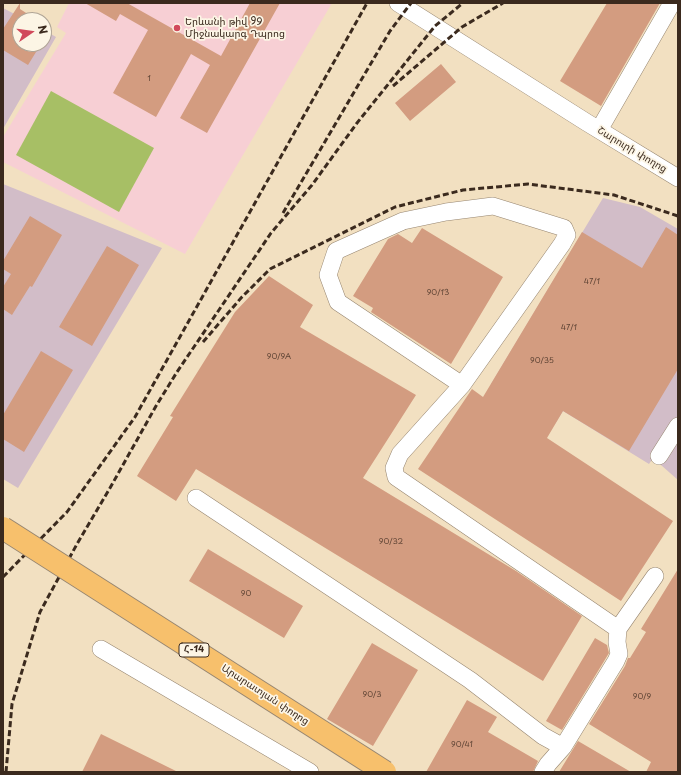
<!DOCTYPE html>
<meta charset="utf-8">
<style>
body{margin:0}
#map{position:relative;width:681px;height:775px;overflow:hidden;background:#f2e0c1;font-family:"Playpen Sans",sans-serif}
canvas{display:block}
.frame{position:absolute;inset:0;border:4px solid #3b2a1e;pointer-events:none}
.north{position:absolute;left:12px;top:12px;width:40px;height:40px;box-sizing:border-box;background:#fcf5e5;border:1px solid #afa495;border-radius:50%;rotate:77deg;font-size:11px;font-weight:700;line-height:16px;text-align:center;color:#3b2a1e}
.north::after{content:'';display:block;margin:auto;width:14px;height:18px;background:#d1495b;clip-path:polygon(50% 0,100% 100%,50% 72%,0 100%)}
</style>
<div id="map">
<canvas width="681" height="775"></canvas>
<div class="frame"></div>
<div class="north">N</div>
</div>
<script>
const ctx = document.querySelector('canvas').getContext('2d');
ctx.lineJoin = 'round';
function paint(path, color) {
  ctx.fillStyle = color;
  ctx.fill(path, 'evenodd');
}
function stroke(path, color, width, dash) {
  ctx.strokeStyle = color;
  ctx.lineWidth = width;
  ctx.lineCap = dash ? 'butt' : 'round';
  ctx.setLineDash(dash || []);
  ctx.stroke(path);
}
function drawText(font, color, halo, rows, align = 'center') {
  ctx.font = font + ' "Playpen Sans","Noto Sans Armenian",sans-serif';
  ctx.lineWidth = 3.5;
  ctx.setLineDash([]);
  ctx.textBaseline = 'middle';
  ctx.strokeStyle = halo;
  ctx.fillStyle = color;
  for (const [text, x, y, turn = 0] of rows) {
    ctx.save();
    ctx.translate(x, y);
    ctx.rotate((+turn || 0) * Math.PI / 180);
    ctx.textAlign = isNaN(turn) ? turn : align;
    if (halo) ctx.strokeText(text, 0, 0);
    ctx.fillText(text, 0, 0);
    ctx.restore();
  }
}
const built = new Path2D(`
 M69,3h263l-147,251 -182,-92v-25l63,-104 -9,-6z`);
const industrial = new Path2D(`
 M3,8l23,12h-6v24h24v-14l12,7 -53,92z
 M3,184l159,64 -144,240 -15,-9z
 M603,198l37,9 38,22v251l-25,-22 -4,6 -86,-53 -8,13 -64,-40z`);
const green = new Path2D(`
 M51,91l103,57 -35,64 -103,-57z`);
const building = new Path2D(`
 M20,3v6l17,11h-17v24h21l-13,21 -25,-15v-21z
 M85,3h42l94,53 29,-53h30l-73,130 -27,-15 30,-53 -19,-11 -35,63 -43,-24 35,-63 -28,-16 -4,7z
 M607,3h53l-59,103 -41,-25z
 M441,64l15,18 -46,39 -15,-18z
 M30,216l32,19 -30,52 -2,-1 -18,29 -9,-6v-22l8,-13 -8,-5v-8z
 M666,227l12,8v134l-49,82 -66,-40 -16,27 126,83 -52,80 -203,-132 54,-80 11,8 99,-165 60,36z
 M422,228l81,49 -52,87 -80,-52 2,-4 -20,-12 35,-57 10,-5 14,9z
 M107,246l32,19 -47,81 -33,-19z
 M269,276l44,29 -13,22 116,68 -53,83 153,93 66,45 -39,65 -347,-212 -20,32 -39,-25 36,-59 -3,-1 65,-104z
 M41,351l32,19 -49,82 -21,-13v-24z
 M208,549l95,57 -19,32 -95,-57z
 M678,569v203h-32l5,-10 -62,-38 36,-58 3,-8h2l16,-26 -5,-3z
 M595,638l12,7 2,8 -47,77 -16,-9z
 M372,643l46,27 -45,76 -46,-27z
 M467,700l30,17 -9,15 50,29 -5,11h-107z
 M101,734l77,38h-96z
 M578,741l53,31h-72z`);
const minor = new Path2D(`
 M398,3l188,119 92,56
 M599,130l73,-127
 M462,385l-124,-83 -10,-27 8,-24 67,-30 43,-9 47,-6 71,22 3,7 -5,9 -100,141 -62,69 -6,14 2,9 222,152
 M659,456l19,-30
 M196,498l274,182 73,56 20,11 -15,17 -5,8
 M101,649l209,123
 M563,747l53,-86 3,-7 -2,-12 1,-13 37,-53`);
const rail = new Path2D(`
 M393,86l69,-59 41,-24
 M283,213l107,-182 21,-28
 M203,342l38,-44 29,-29 125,-62 68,-17 65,-6 86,11 64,21
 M3,577l64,-65 68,-95 232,-414
 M6,772l6,-68 28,-92 37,-68 33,-56 46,-82 21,-34 94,-139 41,-48 45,-62 78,-97 28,-23`);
const majorBridge = new Path2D(`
 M3,528l382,244`);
const markers = [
 [177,28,4,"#d1495b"]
];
const numberNames = [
 ["1",149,79],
 ["47/1",592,282],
 ["90/13",438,293],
 ["47/1",569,328],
 ["90/9A",279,357],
 ["90/35",542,361],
 ["90/32",391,542],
 ["90",246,594],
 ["90/3",372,695],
 ["90/9",642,697],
 ["90/41",462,745]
];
const shields = [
 [194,650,30]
];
const shieldNames = [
 ["Հ-14",194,650]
];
const poiNames = [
 ["Երևանի թիվ 99",185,22],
 ["Միջնակարգ Դպրոց",185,34]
];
const streetNames = [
 ["Շարուրի փողոց",632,150,31],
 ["Արարատյան փողոց",265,695,33]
];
paint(built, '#f7cfd4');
paint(industrial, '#d2bdc8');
paint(green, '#a7bf65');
paint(building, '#d39c80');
stroke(minor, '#968570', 18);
stroke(minor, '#fff', 17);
stroke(rail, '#3b2a1e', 3, [6, 3]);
stroke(majorBridge, '#968570', 24, []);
stroke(majorBridge, '#f7c06c', 22);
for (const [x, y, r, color] of markers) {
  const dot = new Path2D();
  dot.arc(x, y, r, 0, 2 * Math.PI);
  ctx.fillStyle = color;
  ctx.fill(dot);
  stroke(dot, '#fcf5e5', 1.5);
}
drawText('8px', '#614636', null, numberNames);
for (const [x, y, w] of shields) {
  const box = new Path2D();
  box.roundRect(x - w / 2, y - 7, w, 14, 3);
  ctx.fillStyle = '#fcf5e5';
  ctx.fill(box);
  stroke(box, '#3b2a1e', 1);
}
drawText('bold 9px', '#3b2a1e', null, shieldNames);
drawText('10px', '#3b2a1e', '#fcf5e5', poiNames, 'left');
drawText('10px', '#3b2a1e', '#fcf5e5', streetNames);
</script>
